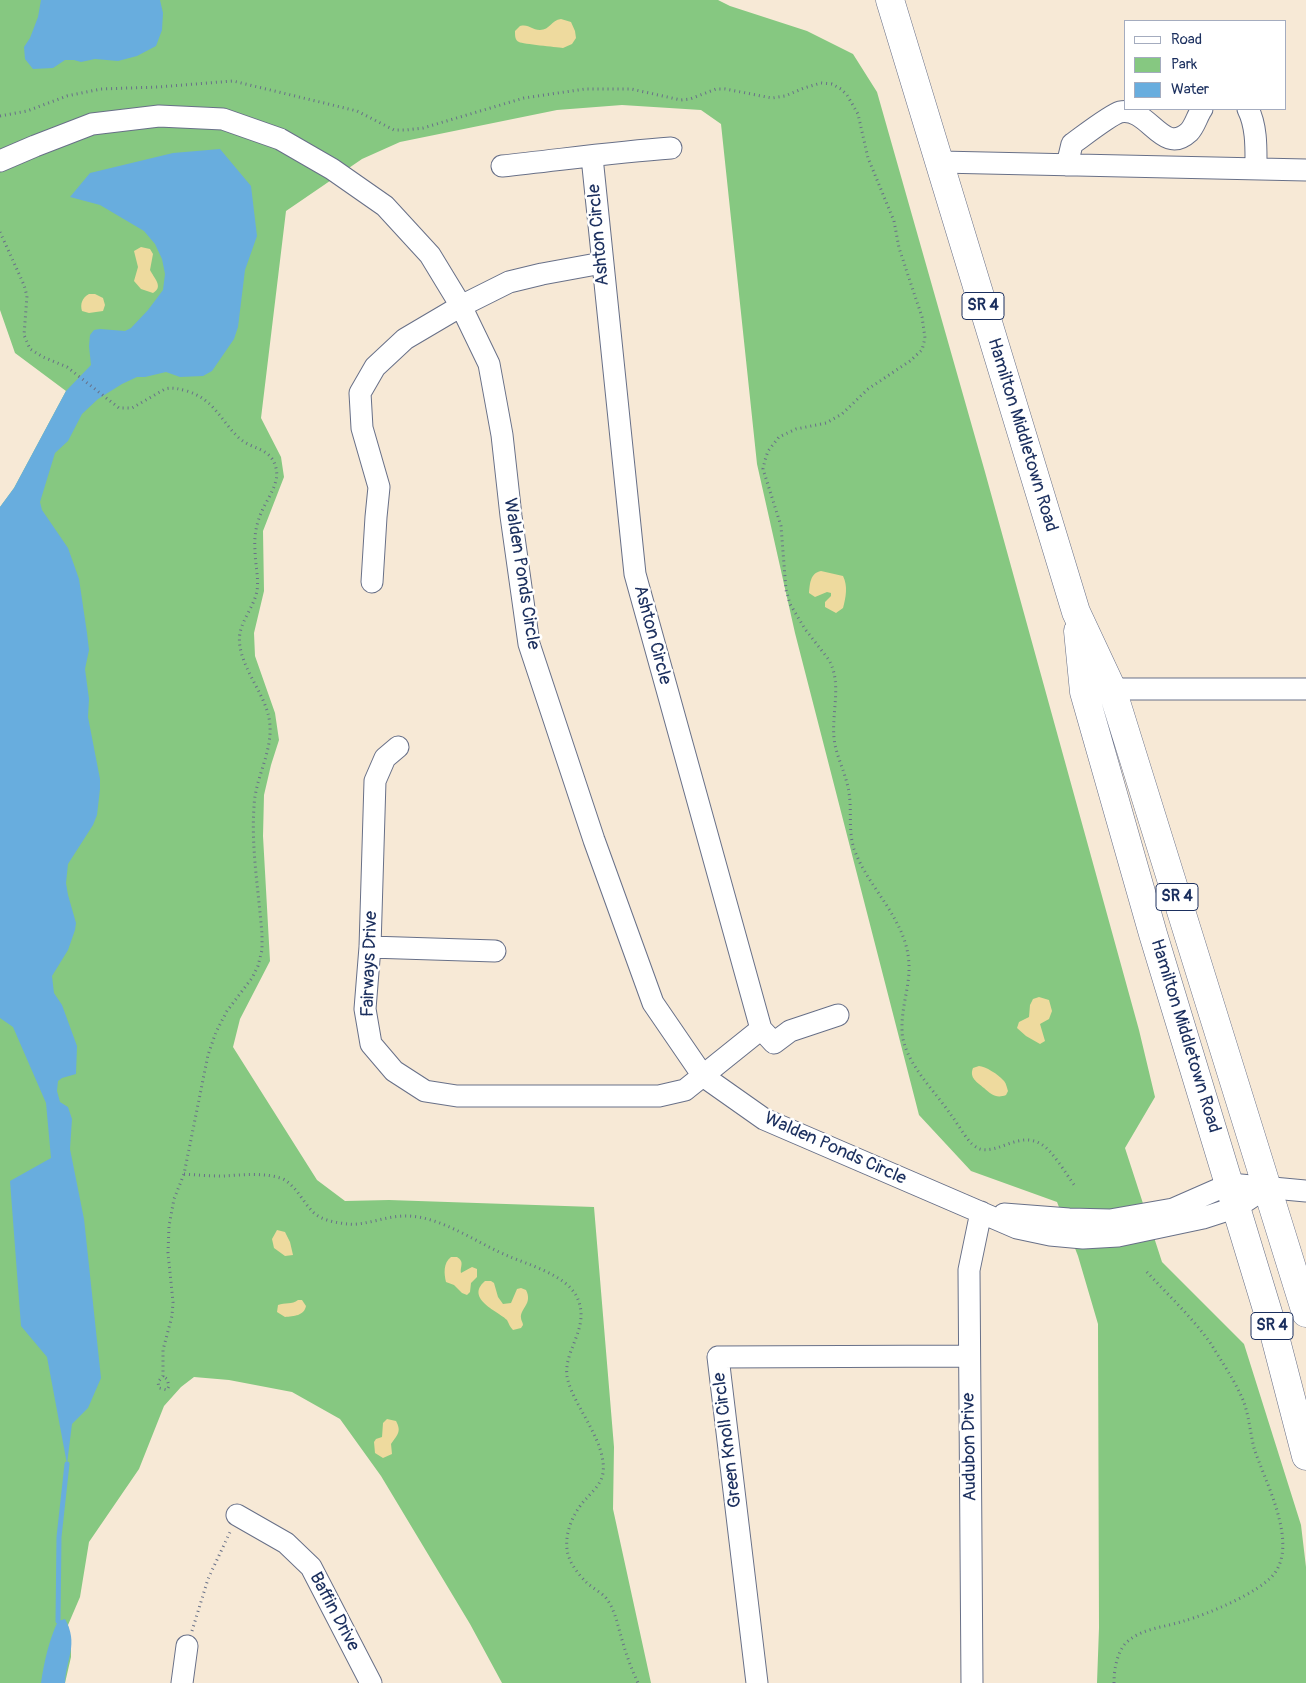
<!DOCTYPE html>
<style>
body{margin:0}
#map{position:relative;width:1306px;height:1683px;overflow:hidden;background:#f7e9d6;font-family:Pangolin,sans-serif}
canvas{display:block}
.legend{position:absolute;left:1124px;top:20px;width:162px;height:90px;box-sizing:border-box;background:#fff;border:1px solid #a4acbf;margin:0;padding:6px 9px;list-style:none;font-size:15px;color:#1b2f5e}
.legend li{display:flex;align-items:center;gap:10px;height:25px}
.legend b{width:25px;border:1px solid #a4acbf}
</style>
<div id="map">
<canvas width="1306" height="1683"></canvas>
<ul class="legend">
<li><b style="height:6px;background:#fff"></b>Road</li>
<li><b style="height:14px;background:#86c881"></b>Park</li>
<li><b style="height:14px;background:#68adde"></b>Water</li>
</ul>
</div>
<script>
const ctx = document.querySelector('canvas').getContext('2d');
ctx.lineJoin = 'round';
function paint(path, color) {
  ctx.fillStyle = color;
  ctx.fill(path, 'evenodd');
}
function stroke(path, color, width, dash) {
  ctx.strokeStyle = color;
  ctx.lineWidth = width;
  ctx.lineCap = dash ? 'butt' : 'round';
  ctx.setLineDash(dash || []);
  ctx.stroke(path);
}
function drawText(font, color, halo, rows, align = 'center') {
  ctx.font = font + ' Pangolin,sans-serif';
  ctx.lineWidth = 5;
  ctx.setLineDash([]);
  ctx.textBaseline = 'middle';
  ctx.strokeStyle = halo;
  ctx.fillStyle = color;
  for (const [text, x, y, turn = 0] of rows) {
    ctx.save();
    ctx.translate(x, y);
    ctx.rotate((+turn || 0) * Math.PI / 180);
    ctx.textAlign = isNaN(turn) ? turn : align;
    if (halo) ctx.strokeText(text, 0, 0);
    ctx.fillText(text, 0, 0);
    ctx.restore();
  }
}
const green = new Path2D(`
 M0,0h718l12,6 77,25 46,23 24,38 108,380 154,558 16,67 -30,51 37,114 82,82 57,181 5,42v116h-209l2,-55 -1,-304 -20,-68 -21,-54 -86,-31 -52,-56 -124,-482 -38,-169 -36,-340 -20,-14 -79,-5 -65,5 -157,32 -38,17 -76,52 -25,207 20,39 3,20 -21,54 1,60 -10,42 1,23 20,57 4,27 -8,25 -7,30 -1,41 7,125 -30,58 -7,28 84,133 28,21 44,-1 205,7 20,240 -1,62 38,174h-149l-32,-59 -89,-148 -41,-57 -48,-27 -63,-12 -35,-3 -13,10 -17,19 -25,63 -50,73 -9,55 -12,28 3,16v16l-6,26h-65v-1176l14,-19 52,-97 -51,-38 -15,-43z`);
const sand = new Path2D(`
 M561,19l10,3 4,9 1,7 -4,6 -9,4c-7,-1 -40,-4 -44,-6 -4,-2 -4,-6 -4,-11l5,-5c10,-2 11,4 20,4 10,0 11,-10 21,-11z
 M141,247l9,2 3,5 -3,16c4,8 14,17 3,23l-12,-4 -7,-8 4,-14 -4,-16z
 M89,294h6l8,4 2,7 -2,6 -14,2 -7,-2c-2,-7 0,-13 7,-17z
 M821,571l22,5c5,10 3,21 0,32l-7,5 -11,-6v-5l6,-6v-3l-4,-1 -12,5 -6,-4c1,-9 1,-20 12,-22z
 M1039,997l10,3 3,11 -3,8 -9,5 5,17 -5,3 -14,-8 -9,-8 2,-6 10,-5 1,-12 3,-6z
 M979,1066c6,0 20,9 24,14 3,2 4,8 5,11l-2,4c-10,4 -15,-1 -22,-7 -7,-6 -15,-10 -11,-20z
 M277,1230l8,2 5,10 3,13 -8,1 -11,-8 -2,-9z
 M451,1257h6c8,5 3,9 4,16l11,-6 5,2v8l-6,6 -1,9 -3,3 -5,-2 -8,-8 -8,-3c-2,-8 -3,-19 5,-25z
 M485,1281h6l3,2 4,14 5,7 8,-1 6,-14 4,-1 5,2c7,14 -6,18 -5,28 0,2 2,5 2,7l-2,3 -8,2c-3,-3 -4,-6 -6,-10 -7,-8 -43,-21 -22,-39z
 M298,1300h4l4,6c-2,10 -12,10 -21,11l-8,-5 1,-7c7,-3 14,0 20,-5z
 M387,1419l9,2c6,11 1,14 -5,23l1,10 -9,4 -8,-5 -1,-11 2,-3 6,-2 1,-14z`);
const water = new Path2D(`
 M41,0h119l3,13 -1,17 -6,16 -19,10 -19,5 -23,-2 -14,3 -7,-2h-9l-12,8 -20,1 -8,-10 -1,-12 6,-9 8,-21z
 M220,149l31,37 6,50 -12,34 -7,57 -4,12 -22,32 -9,5 -23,1 -14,-5 -21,5h-8l-15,7 -24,15 -16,15 -14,27 -13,12 -15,49 2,8 26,38 11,31 8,54 2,17 -4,19 4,30 -1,18 12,62v10l-3,26 -4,10 -25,39 -2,19 2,12 8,28 -1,7 -7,20 -16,26 2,17 8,12 15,41 -1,28 -14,4 -4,3 -1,10 3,11 8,5 4,12 -2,30 14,70 17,159 -13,30 -16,16 -5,40 -20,-107 -26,-31 -11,-145 41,-23 -5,-55 -33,-76 -13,-9v-511l14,-19 52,-97 25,-26 -2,-19 1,-11 4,-5 6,-1 25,2 6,-3 17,-18 15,-20 2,-16 -3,-15 -7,-15 -11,-13 -44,-26 -30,-8 20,-24 83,-20z
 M65,1619c14,25 1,40 0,64h-24c3,-21 8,-43 17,-62z`);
const stream = new Path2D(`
 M58,1621l1,-84 8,-73`);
const path = new Path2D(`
 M0,116l27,-5 40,-15 34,-7 57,-2 75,-6 124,30 37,19h12l17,-2 101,-30 61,-9h46l50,11 9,-1 26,-10h9l47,9 13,-2 19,-8 17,-5 11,1 9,5 6,6 11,19 10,44 26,63 5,27 23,69 3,21 -3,12 -12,11 -42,28 -26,25 -16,9 -30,6 -17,8 -11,14 -3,9 -2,9 18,57 5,64 4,14 15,25 24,31c15,27 -1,60 7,89 4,15 11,29 13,44 3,18 -1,37 5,56 12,33 40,59 51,93 11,35 -4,56 -3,89 1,30 33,60 49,84 7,9 12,19 20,28 2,2 6,5 9,6 19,5 39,-18 61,-5 12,7 25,30 34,42
 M0,232l24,53 3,11 -3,39 6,14 13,8 24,10 52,41h13l33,-19c8,-2 14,0 22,2 28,9 33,29 52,47 13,12 32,9 37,30 4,15 -9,31 -15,45 -5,12 -7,24 -6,37 0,13 4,28 2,41 -3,15 -14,27 -17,42 -5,28 24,58 29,85 6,31 -14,58 -15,89 -3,42 5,86 8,128v15l-4,16 -6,12 -25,33 -11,21 -8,23 -24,119 -10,25 -5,27 -1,27 5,49 -1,14 -9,34v26l-5,6 1,6 8,2 2,-4 -2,-7 -4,-3
 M184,1174c13,1 26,2 39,2 19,-1 42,-4 60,3 4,2 7,5 10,8 7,7 12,17 19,24 8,9 24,12 36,13 18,2 39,-9 60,-8 34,1 69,27 100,40 21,9 58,19 69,41 15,32 -17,55 -9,84 8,28 39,62 35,92 -2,12 -12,20 -19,28 -11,13 -19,31 -17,48 1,12 11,25 19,33 6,6 15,10 20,16 10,13 12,30 17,45 4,14 9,27 15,40
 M192,1631l16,-52 22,-47
 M1114,1683c0,-13 3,-33 14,-42 15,-13 38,-14 56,-20 24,-7 75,-28 90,-47 25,-32 -10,-94 -20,-126 -4,-16 -5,-33 -11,-48 -8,-19 -21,-38 -32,-56 -19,-27 -43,-49 -65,-73`);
const minor = new Path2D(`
 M1248,109c9,18 8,40 8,60
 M0,161l35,-15 57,-22 67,-8 64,3 57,20 52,30 53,37 45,49 31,51 28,58 13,71 9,81 18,128 65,196 59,163 50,73 61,43 253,109 33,7 33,3 35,-2 85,-18 34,-11 30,-20
 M940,162l366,8
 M1067,165l5,-21c10,-7 38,-29 48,-32 29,-6 42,45 69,20 6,-6 8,-16 13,-23
 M502,166c57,-6 113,-14 169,-18
 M372,582l4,-65 3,-30 -17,-59 -2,-35 15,-26 30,-28 56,-33 48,-24 33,-8 60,-11
 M1112,689h194
 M398,747l-13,11 -10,23 -5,166 -5,62 6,35 23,27 31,20 32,5h202l26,-6 76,-61 -126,-455 -43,-417
 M370,947l125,4
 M761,1029l13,14 16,-12 48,-16
 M1004,1214l65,5 41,1 63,-11 57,-25 76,7
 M237,1515l49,28 25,24 60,116
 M182,1683l5,-37
 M757,1683l-39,-326 251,-1
 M972,1683l-3,-413 12,-58`);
const highway = new Path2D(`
 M890,0l186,612 36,77 194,624
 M1078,631l6,61 69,242 120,395 33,127`);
const shields = [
 [983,306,42],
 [1177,897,42],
 [1272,1326,42]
];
const shieldNames = [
 ["SR 4",983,306],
 ["SR 4",1177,897],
 ["SR 4",1272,1326]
];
const streetNames = [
 ["Ashton Circle",599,235,-95],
 ["Hamilton Middletown Road",1022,435,73],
 ["Walden Ponds Circle",521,574,81],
 ["Ashton Circle",652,635,75],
 ["Fairways Drive",370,964,-88],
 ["Hamilton Middletown Road",1185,1036,73],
 ["Walden Ponds Circle",835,1149,24],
 ["Green Knoll Circle",728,1440,-97],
 ["Audubon Drive",970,1447,-91],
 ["Baffin Drive",334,1612,62]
];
paint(green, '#86c881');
paint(sand, '#eeda9e');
paint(water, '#68adde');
stroke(stream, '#68adde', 5);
stroke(minor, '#687088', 23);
stroke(highway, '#687088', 29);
stroke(path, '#687088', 3, [1, 4]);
stroke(minor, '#fff', 21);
stroke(highway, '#fff', 28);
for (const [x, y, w] of shields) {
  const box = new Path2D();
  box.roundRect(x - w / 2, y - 13.5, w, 27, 4);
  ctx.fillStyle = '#fff';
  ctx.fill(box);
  stroke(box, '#1b2f5e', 1);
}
drawText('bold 16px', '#1b2f5e', null, shieldNames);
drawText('18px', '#1b2f5e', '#fff', streetNames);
</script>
